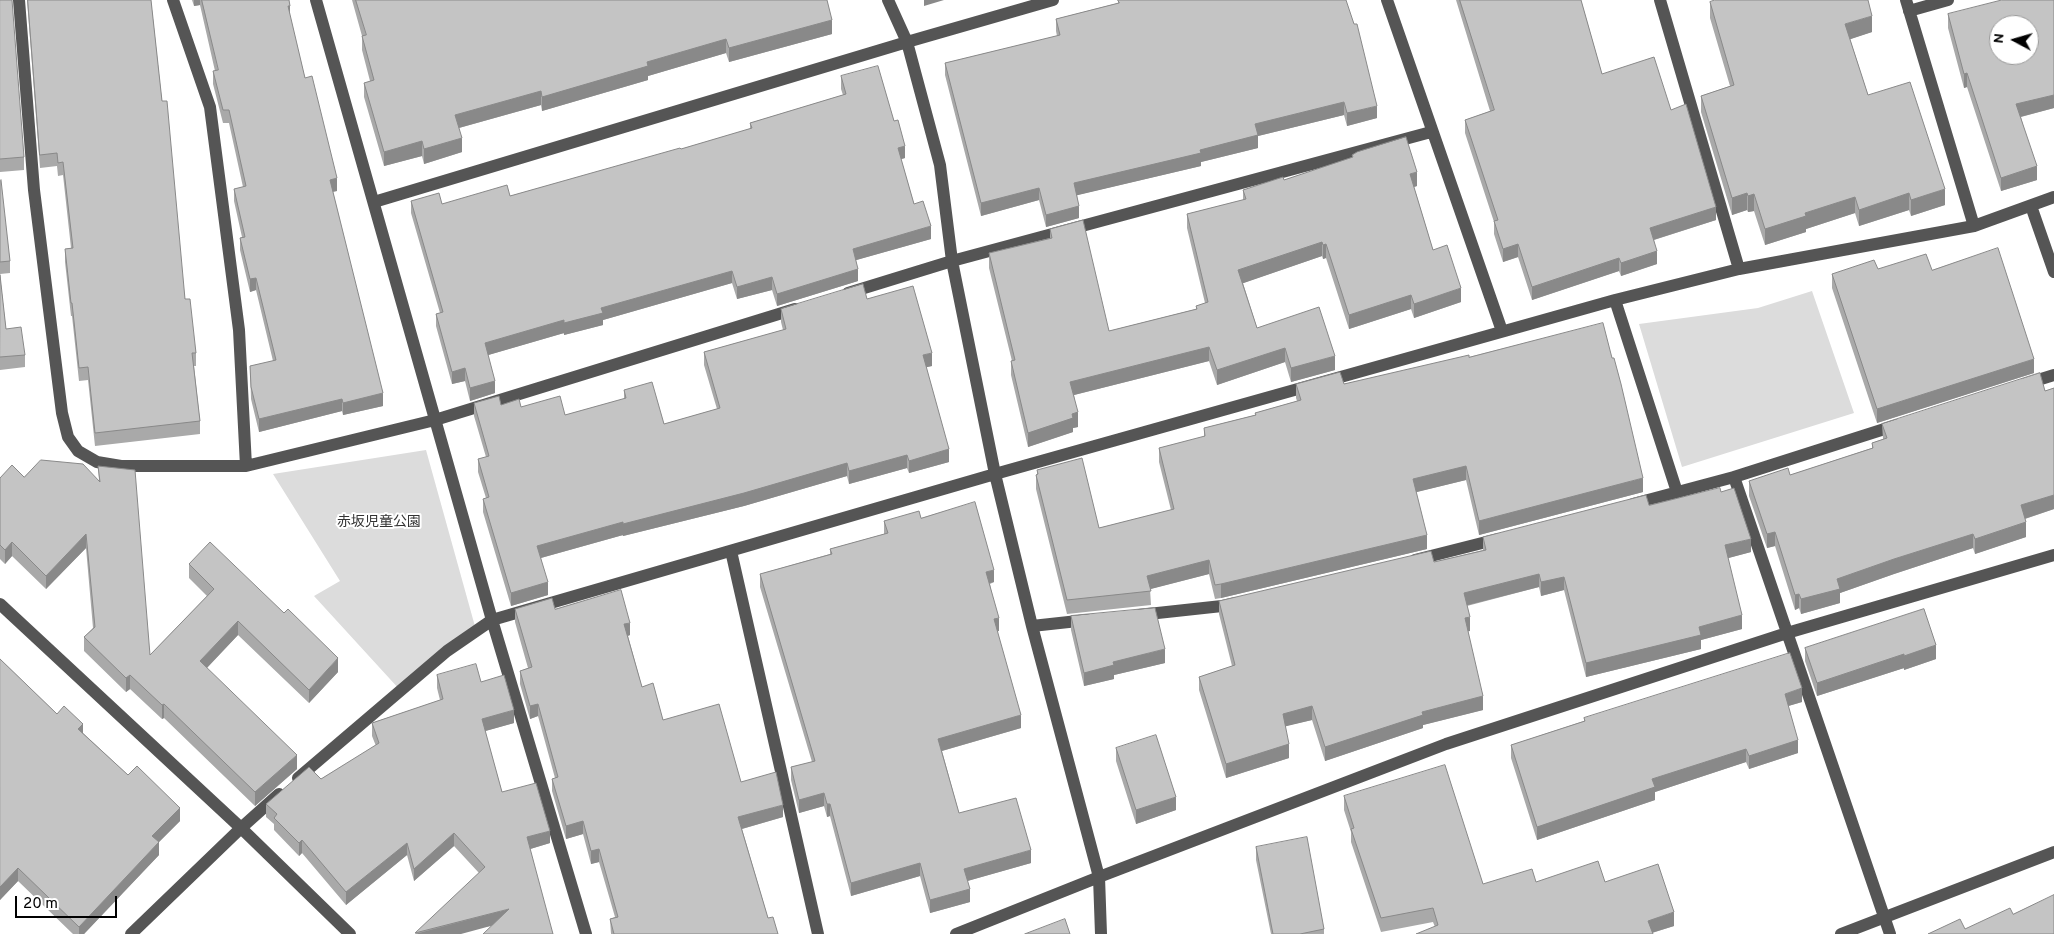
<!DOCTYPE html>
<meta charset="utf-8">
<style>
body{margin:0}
#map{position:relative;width:2054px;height:934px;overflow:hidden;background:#fff;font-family:Overpass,sans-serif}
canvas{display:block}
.north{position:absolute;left:1989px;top:15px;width:50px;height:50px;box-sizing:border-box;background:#fff;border:1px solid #999;border-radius:50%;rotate:276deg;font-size:14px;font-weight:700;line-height:20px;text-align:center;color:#000}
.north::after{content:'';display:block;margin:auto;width:18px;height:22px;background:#000;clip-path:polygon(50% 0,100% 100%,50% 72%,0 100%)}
.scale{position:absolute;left:15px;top:896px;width:102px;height:22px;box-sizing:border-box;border:2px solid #000;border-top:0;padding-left:6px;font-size:15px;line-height:18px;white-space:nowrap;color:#000;-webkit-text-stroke:4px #fff;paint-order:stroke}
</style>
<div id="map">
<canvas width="2054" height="934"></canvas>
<div class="north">N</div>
<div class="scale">20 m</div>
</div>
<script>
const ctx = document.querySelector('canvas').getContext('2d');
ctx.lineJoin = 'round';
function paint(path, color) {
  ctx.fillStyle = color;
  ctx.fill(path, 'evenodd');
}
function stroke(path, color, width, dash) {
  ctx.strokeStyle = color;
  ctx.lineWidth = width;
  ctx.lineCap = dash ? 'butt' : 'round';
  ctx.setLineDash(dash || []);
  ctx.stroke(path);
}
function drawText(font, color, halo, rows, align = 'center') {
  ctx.font = font + ' Overpass,"Noto Sans JP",sans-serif';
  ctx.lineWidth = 4;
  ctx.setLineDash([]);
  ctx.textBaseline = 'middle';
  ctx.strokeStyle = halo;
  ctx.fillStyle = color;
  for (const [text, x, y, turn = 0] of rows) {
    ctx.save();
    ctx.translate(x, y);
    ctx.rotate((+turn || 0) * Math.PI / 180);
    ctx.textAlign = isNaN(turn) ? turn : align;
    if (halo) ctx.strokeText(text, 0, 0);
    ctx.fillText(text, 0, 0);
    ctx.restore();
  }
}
const green = new Path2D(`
 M1812,291l42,122 -172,54 -43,-143 119,-16z
 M426,450l50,180 -76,60 -86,-94 26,-15 -67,-107z`);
const minor = new Path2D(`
 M19,0l15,190 28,223 6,24 10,14 19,11 24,4h125l189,-46 360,-111
 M173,0l37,107 29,223 7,136
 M316,0l176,620 94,314
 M888,0l19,42 33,123 12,96 43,213 37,152 67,251 2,57
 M1387,0l115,331
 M1660,0l79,269
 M1906,0l68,226
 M1909,11l39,-11
 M374,202l533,-160 146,-42
 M2031,206l23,66
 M848,293l104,-32 479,-129
 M1615,300l62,192
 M2025,384l29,-9
 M1734,477l156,457
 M1633,504l101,-27 163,-52
 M731,551l87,383
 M1415,560l83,-21
 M0,604l241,224 109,106
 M1139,615l83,-9 13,-3
 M1032,626l55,-6
 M298,778l149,-127 45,-31 503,-146 620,-174 124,-31 235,-43 80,-29
 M131,934l110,-106 38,-34
 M956,934l143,-57 347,-133 341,-111 267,-78
 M1841,934l213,-82`);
const wall = new Path2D(`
 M0,0l24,157v13l-24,2z
 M27,0h124l11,101 23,198 11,54v13h-2l6,55v13l-105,12 -7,-66 -9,1 -7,-65h-1l-6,-54v-13l6,-1 -8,-73 -5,1 -1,-10 -17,2z
 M192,0h97l1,17 15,61 32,113 -4,1 50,214 -40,9 -1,-4 -83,21 -8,-33 -1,-33 23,-5 -17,-71 -6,2 -10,-42v-12l2,-1 -8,-36v-12l9,-2 -14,-64h-6l-10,-39v-13h2l-15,-66 -6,1z
 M352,0h475l5,34 -103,28 -3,-9 -78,23v4l-106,31 -1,-6 -82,23 3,24 -38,12 -2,-8 -38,10 -20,-69v-14l6,-2 -8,-31v-14z
 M1118,0l259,118 -30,8 -3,-11 -86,21v12l-57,14v4l-124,29 2,23 -33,9 -7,-27 -58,16 -36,-141v-12l112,-27 -1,-5v-12l62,-16z
 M1456,0h125l21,74 69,36 45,110 -62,20 3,24 -36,12 -2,-5 -87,29 -14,-43 -15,5 -9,-28v-12l-29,-89v-13l25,-9z
 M2054,0v108l-33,9 16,63 -36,11 -34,-104 -3,1 -16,-60v-14z
 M1710,2l162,30 -22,7 18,56 77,110 -34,11 -2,-6 -50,16 -4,-13 -49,16v3l-41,13 -11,-34 -6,1 -1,-2 -15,5 -31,-103v-16l29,-10 -20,-68z
 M841,76l53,45 11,37 -4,1 13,45 17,35 -75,21 2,21 -81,25 -5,-16 -35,9 -5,-16 -129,37v5l-39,10v-2l-76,22 7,38 -25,8 -5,-20 -13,3 -16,-58v-12l4,-1 -29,-100v-12l31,3 68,-8 171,-47 69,-20v-6l93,-28 -2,-6z
 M1352,155l65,31 -3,1 19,63 28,52 -47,16 -3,-9 -62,20 -23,-71 -3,1 -1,-3 -79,27 14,45 78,42 -44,12 -6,-20 -68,23 -8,-24 -135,34 4,32 -5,1v4l-45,15 -17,-72v-14h1l-23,-93v-15l61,-15v-9l59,102 87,-22v-3l9,-3 -18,-75v-14l56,-14v-10l41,-10 68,-22z
 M0,181l10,80v12l-10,1z
 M1878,269l54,1 102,103 -157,50 -45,-135v-14z
 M0,275l6,54 19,26v12l-25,3z
 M867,299l65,67 -6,1 23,95 -40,11 -2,-5 -58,16 -2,-8 -103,30 -121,30v-1l-82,23 7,37 -37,11 -28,-94v-13l3,-1 -8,-26v-13l8,-2 -12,-41v-13l27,2 20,2 44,8 59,-16v-9l40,34 53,-15 -13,-44v-13l79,-22 -2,-8v-13z
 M1469,357l174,135 -164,43 -13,-55 -50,12 11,57 -206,49 -6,1 -6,-25 -59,15 1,16 -84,9 -31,-125v-14l1,-1v-4l62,58 72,-18 -12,-48v-14l45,-11v-9l51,-13v-2l42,-12 -1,-3v-14h48z
 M2054,388v121l-29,10 1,18 -51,17 -2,-6 -79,26 -54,19v10l-39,11 -2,-6 -4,2 -20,-64 -8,2 -18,-52v-15l41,-6 82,-27v-5l11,-4 -1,-15 163,-33z
 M98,466l52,189 57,-59 -18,-18v-14l149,108 -29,31 -71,-68 -31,33 90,101 -42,37 -91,-88 -2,1 -32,-30 -4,3 -42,-41v-14l9,-9 -7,-80 -40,41 -34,-33 -7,8 -5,-5v-81l24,-1 75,3z
 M1649,505l102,47 -23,6 14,71 -41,11v9l-115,28 -22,-87 -23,6 -2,-9 -72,19 3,25h-2l15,79 -60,15v3l-98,33 -13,-41 -27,6 4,32 -63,20 -27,-88v-13l33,-11 -13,-52v-13l215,-39 49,-12v-13z
 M921,518l73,64 -4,2 9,47h-2l24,97 -79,23 17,62 72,50 -64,18 3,21 -40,11 -10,-37 -69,20 -21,-80 -3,1 -3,-11 -25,7 -8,-33v-13l21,-5 -52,-175v-13l70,-20v-5l54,-15v-13z
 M515,609h40l75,26 -2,1 14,51 21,33 78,62 42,35 -41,12 26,89 10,16h-167l-1,-15 5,-2 -16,-55 -8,2 -8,-30 -17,5 -14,-48v-12l3,-1 -17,-62 -8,3 -10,-35v-13l8,-3 -13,-46z
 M1924,609l12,50 -32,11v-2l-87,28 -12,-35v-13z
 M1071,616l94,47 -51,12v4l-30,7 -13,-56z
 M0,659l57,55 26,19 45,42 52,46 -21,21v13l-75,79h-11l-55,-53 -18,19z
 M437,675l44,7 33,41 -29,8 17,61 48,51 -20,6 -39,77 -76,8 64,-61 -25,-27 -40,35 -7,-26 -61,50 -44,-52 -3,3 -25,-26v-6l-8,-7v-13l55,-25 55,-33 -4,-10v-13l68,-23 -3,-12z
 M1802,702l-14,4 10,47 -49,16 -3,-7 -91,30v8l-118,40 -26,-82v-13l73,-24v-3z
 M1116,748l60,62 -40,14 -20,-63z
 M1344,796l139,88 53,-2h69l69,44 -22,7 -217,-6 -2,-5 -52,10 -30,-90v-10l-7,-22z
 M1256,847l68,82v5h-53l-15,-74z`);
const shadedWall = new Path2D(`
 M194,0h6v5l-6,1z
 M924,0h20l-20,6z
 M288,6h2v12z
 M1872,16v16l-27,9v-17z
 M832,20v14l-103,28v-14z
 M726,39v14l-78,23v4l-106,31v-14l105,-35z
 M1967,73v14l-3,1v-14z
 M541,91v14l-86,24v-14z
 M2054,95v13l-38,10v-14z
 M1344,102v13l-86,21v12l-57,14v4l-127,30v-13l126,-33 55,-26z
 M1377,106v12l-30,8v-13z
 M462,138v14l-38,12v-15z
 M422,141v15l-38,10v-14z
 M905,146v12l-7,2v-12z
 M2037,166v14l-36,11v-13z
 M1417,172v14l-7,2v-14z
 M337,178v13l-7,1v-12z
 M1039,188v12l-58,16v-13z
 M1945,189v16l-34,11v-16z
 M1747,193v17l-15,5v-17z
 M1909,193v17l-50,16v-16z
 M1754,194v17l-6,1v-16z
 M1855,197v16l-49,16v3l-41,13v-16l40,-16z
 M1079,206v12l-33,9v-12z
 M1716,207v13l-66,21v-13z
 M931,226v13l-78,22v-12z
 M1322,242v14l-84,29v-15z
 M1326,244v14l-3,1v-14z
 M1518,244v13l-15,5v-13z
 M1657,251v13l-36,12v-13z
 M1619,258v13l-87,29v-13z
 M858,269v12l-81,25v-12z
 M732,271v12l-129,37v5l-39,10v-12l37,-15z
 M772,277v13l-35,9v-12z
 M256,278v12l-6,2v-13z
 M1461,288v14l-47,16v-14z
 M1411,295v14l-62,20v-14z
 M564,320v13l-79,23v-13z
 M1209,347v14l-139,35v-14z
 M1285,348v14l-68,23v-15z
 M932,353v13l-9,2v-13z
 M1335,356v14l-44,12v-14z
 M2034,359v14l-157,50v-14z
 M465,368v13l-13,3v-12z
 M495,381v12l-25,8v-13z
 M383,393v13l-40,9v-12z
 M342,399v12l-83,21v-13z
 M1078,412v15l-5,1v4l-45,15v-14l44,-19z
 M949,449v13l-40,11v-12z
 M907,455v13l-58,16v-13z
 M847,463v13l-103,30 -121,30v-12z
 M1466,466v14l-53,13v-14z
 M1643,478v14l-164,43v-14z
 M2054,495v14l-33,11v-15z
 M623,522v13l-86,24v-13z
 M2026,522v15l-51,17v-15z
 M1775,532v14l-8,2v-14z
 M86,534v14l-40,41v-13z
 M1973,534v14l-79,26 -54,19v10l-39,11v-15l36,-20 57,-20z
 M1427,535v14l-206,49v-14z
 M1751,539v13l-26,7v-14z
 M12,542v14l-7,8v-14z
 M1209,560v14l-62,16v-14z
 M994,570v12l-8,2v-12z
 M1539,574v13l-75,19v-13z
 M1564,577v13l-23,6v-14z
 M548,582v13l-37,11v-13z
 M1799,594v14l-4,2v-15z
 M1742,615v14l-41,11v9l-115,28v-14l113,-36z
 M1470,617v14l-5,1v-14z
 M999,618v13l-5,1v-13z
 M238,621v14l-38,40v-14z
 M630,623v12l-6,2v-13z
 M1936,645v14l-32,11v-14z
 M1165,649v14l-51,12v4l-30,7v-13l29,-11z
 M1904,654v14l-87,28v-13z
 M338,658v14l-29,31v-13z
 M130,675v14l-4,3v-14z
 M1802,688v14l-17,5v-13z
 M1483,696v14l-60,15v3l-98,33v-14l97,-35z
 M164,704v14l-2,1v-14z
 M538,704v12l-8,3v-13z
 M1312,706v14l-29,7v-13z
 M514,710v13l-32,9v-13z
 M1021,715v13l-83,24v-13z
 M83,724v13l-5,-8z
 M1798,740v13l-49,16v-13z
 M1289,744v14l-63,20v-14z
 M1746,749v13l-91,30v8l-118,40v-13l115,-48z
 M297,755v14l-42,37v-14z
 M824,793v13l-25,7v-13z
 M1176,797v13l-40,14v-14z
 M827,804h3v12l-3,1z
 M783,805v12l-45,13v-13z
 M180,808v13l-28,28v-13z
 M583,821v13l-17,5v-13z
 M550,831v12l-23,7v-13z
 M454,833v13l-40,35v-12z
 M302,840v13l-3,3v-13z
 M159,842v13l-75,79h-5v-7z
 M407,843v12l-61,50v-13z
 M599,849v13l-8,2v-13z
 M1031,850v13l-67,19v-13z
 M920,863v13l-69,20v-13z
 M18,868v13l-18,19v-13z
 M970,889v13l-40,11v-13z
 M509,909v12l-48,13h-46z
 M1674,912v14l-26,8v-13z`);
const building = new Path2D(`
 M0,0h12l12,157 -24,2z
 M28,0h123l11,101h5l18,198h5l6,54h-4l8,68 -105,12 -7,-66 -9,1 -7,-65h-1l-6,-54 8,-1 -10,-86 -5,1 -1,-10 -17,2z
 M202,0h87l1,6h-2l17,72 7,-2 25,102 -7,2 53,213 -40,10 -1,-4 -83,20 -8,-32 -1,-21 26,-6 -20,-82 -6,1 -10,-41 5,-1 -11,-48 12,-3 -17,-76h-6l-10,-39 5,-1z
 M356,0h471l5,20 -103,28 -3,-9 -79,23 1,4 -106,31 -1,-6 -86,24 7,23 -38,11 -2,-8 -38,11 -20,-69 10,-3 -12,-44 4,-1z
 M1118,0h228l8,24h3l20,82 -30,7 -3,-11 -89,22 3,11 -58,15 1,3 -127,30 5,23 -33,9 -7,-27 -58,15 -36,-140 115,-28 -4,-16 63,-16z
 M1460,0h121l21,74 52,-17 17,53 15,-6 30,103 -66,21 7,23 -36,12 -2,-5 -87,29 -14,-43 -15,5 -9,-28 4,-1 -33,-100 29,-10z
 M1715,0h153l4,16 -27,8 23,71 42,-13 35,107 -34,11 -2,-7 -50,17 -4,-13 -50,16 1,3 -41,13 -11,-35 -6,2 -1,-3 -15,5 -31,-102 33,-11 -24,-83z
 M2002,0h52v95l-38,9 21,62 -36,12 -34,-105 -3,1 -16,-60zM1999,25h30v30h-30z
 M878,66l16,55 4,-1 7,26 -7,2 16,56 9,-3 8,25 -78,23 5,20 -81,25 -5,-17 -35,10 -5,-16 -131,37 2,5 -39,10v-3l-79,23 10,38 -25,7 -5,-20 -13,4 -16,-58 7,-2 -32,-111 28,-8 3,11 65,-19 3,11 170,-48 1,1 71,-21 -2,-5 96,-29 -5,-18z
 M1406,137l11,35 -7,2 23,76 14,-5 14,43 -47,16 -3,-9 -62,20 -23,-71 -3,1 -1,-3 -84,28 19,58 62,-21 16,49 -44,12 -6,-20 -68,22 -8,-23 -139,35 8,30 -6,2 1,4 -45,15 -17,-72 4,-1 -26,-107 63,-15 -2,-9 33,-9 26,111 88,-22 -1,-3 12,-4 -21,-88 59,-15 -3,-9 40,-13 1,3 69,-23 -1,-2 5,-3z
 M1,180l9,81 -10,1v-81z
 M1998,248l36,111 -157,50 -45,-135 42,-14 4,9 48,-15 6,16z
 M0,275l6,54 15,-2 4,28 -25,2z
 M863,284l4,15 46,-13 19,67 -9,2 26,94 -40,12 -2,-6 -58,16 -2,-8 -103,30 -121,31v-2l-86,24 11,36 -37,11 -28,-94 6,-2 -11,-38 11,-3 -15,-53 25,-7 2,9 18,-6 2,8 39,-11 5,19 61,-17 -2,-8 28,-8 12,42 56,-16 -16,-56 82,-23 -5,-20z
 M1603,323l9,35h2l7,26 22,94 -164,43 -13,-55 -53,13 14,56 -206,49 -6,1 -6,-25 -62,16 4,15 -84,9 -31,-125 2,-1 -1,-4 45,-12 17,70 75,-19 -15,-61 46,-12 -1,-8 52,-13 -1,-2 46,-13 -5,-16 44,-12 4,12 125,-29v2z
 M2040,373l5,18 9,-3v107l-33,10 5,17 -51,17 -2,-5 -79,25 -57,20 3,10 -39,10 -2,-5 -4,1 -20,-63 -8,2 -18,-53 39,-13 2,7 83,-27 -1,-5 15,-5 -5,-14z
 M41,460l42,4 17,18 -2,-16 37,4 15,185 64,-66 -25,-25 21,-22 74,71 4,-4 50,49 -29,32 -71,-69 -38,40 97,94 -42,37 -91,-88 -2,1 -32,-30 -4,3 -42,-41 11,-10 -9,-93 -40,42 -34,-34 -7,8 -5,-5v-67l12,-13 12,12z
 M1720,488l1,4 13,-4 17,51 -26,6 17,70 -43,12 2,8 -115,28 -22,-86 -23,5 -2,-8 -75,19 6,24 -5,1 18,78 -61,16 1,3 -98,32 -13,-41 -29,8 6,30 -63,20 -27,-87 36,-12 -16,-64 212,-50 3,11 52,-12 -3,-13 163,-42 3,10z
 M975,502l19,68 -8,2 13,46 -5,1 27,96 -83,24 21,74 57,-15 15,52 -67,19 6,20 -40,11 -10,-37 -69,20 -21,-79h-3l-3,-11 -25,7 -8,-33 24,-6 -55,-187 72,-20 -2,-5 58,-16 -4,-12 35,-10 2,7z
 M621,590l9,33 -6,1 18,63 11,-4 10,37 56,-16 22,78 35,-10 7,33 -45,12 30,101 5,-1 5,17h-164l-4,-15 8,-2 -19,-68 -8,2 -8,-30 -17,5 -14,-47 6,-2 -20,-73 -8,2 -10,-35 12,-4 -17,-58 37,-11 3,11z
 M1155,608l10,41 -52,13 1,3 -30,8 -13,-57z
 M1924,609l12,36 -32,11v-2l-87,29 -12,-35z
 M1790,653l12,35 -17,6 13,46 -49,16 -3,-7 -94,30 3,8 -118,40 -26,-82 74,-24 -1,-3z
 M0,659l57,55 7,-8 19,18 -5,5 50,46 9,-9 43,42 -28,28 7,6 -80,85 -61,-59 -18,19z
 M476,664l5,18 23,-7 10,35 -32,9 20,73 34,-9 14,48 -23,6 26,97h-70l26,-25 -94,24 70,-66 -31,-34 -40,36 -7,-26 -61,49 -44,-52 -3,3 -25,-25 3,-4 -11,-10 43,-37 12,12 58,-36 -7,-20 71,-24 -6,-24z
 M1156,735l20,62 -40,13 -20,-62z
 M1445,765l38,119 49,-15 4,13 62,-21 7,21 53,-18 16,48 -26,9 5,13h-237l22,-9 -5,-17 -52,10 -30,-89 3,-1 -10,-32z
 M1307,837l17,92 -24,5h-27l-17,-87z
 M2054,895v39h-126l32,-15 5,10 45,-21 3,6z
 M1065,919l5,15h-45z`);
const parkNames = [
 ["赤坂児童公園",379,523]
];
paint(green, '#dcdcdc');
stroke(minor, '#555', 12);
paint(wall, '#a9a9a9');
paint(shadedWall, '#898989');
paint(building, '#c4c4c4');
stroke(building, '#898989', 1);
drawText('14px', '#333', '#fff', parkNames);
</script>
